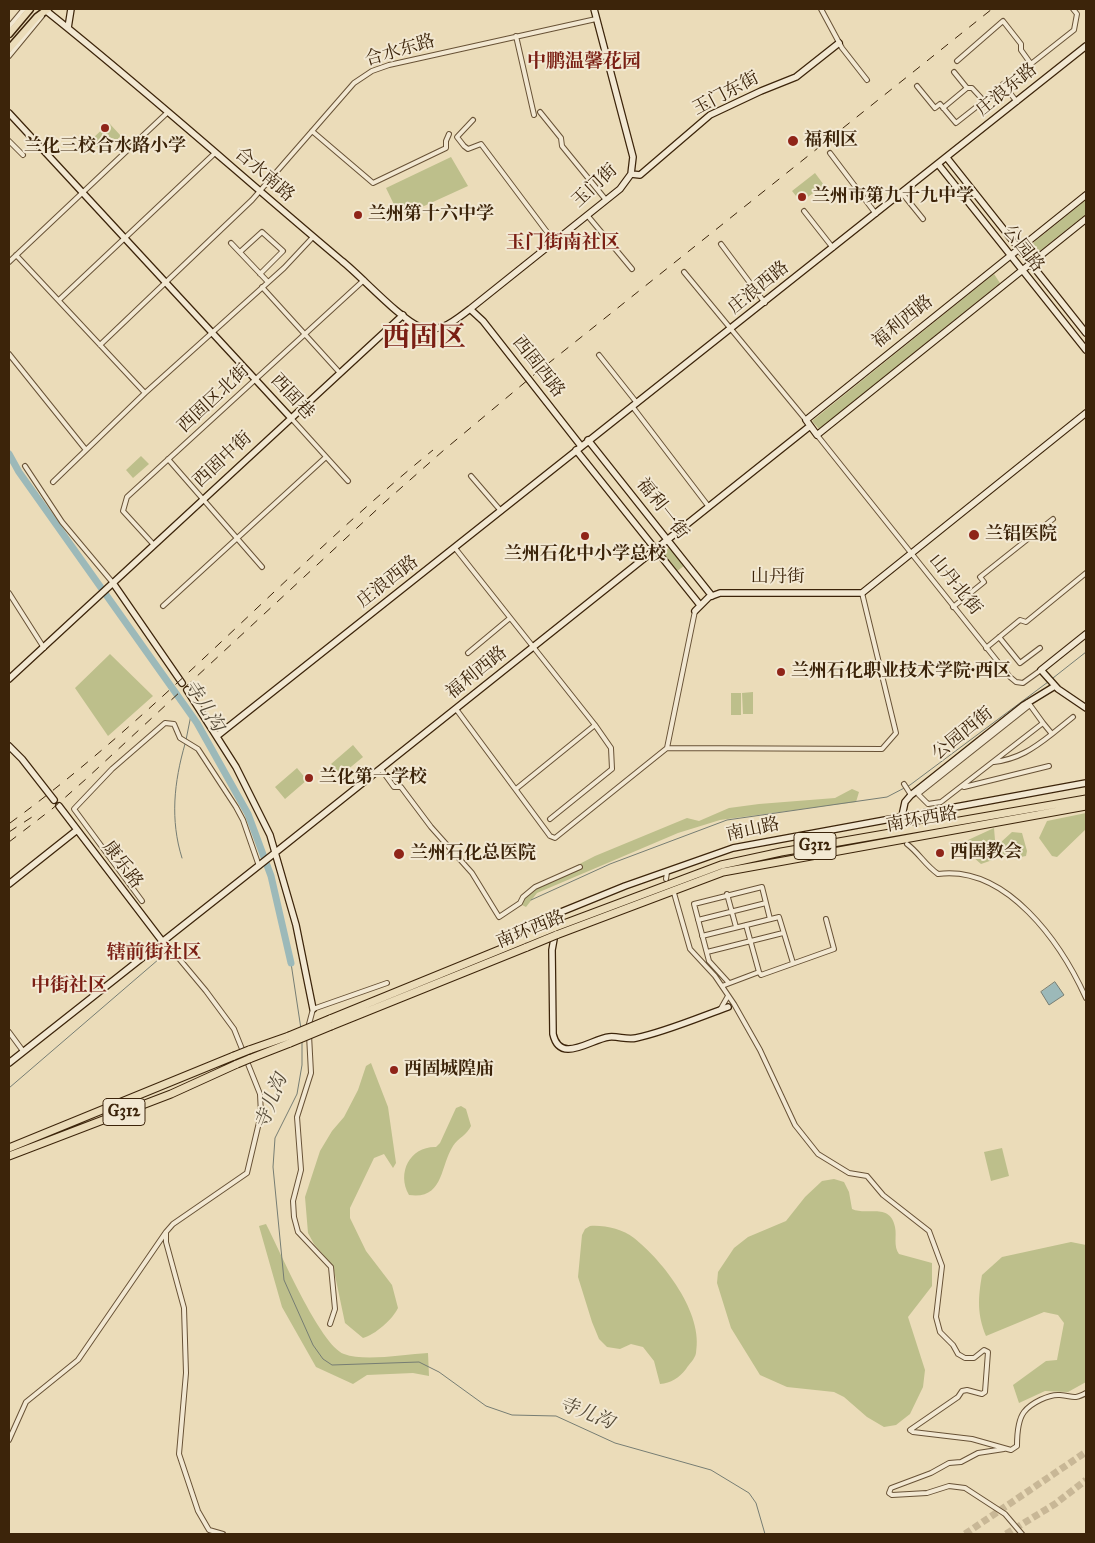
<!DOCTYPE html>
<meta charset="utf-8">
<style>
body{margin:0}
#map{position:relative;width:1095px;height:1543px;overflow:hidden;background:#ebdcb9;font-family:"IM FELL Great Primer",serif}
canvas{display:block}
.frame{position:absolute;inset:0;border:10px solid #3c240a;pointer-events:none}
</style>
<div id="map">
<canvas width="1095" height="1543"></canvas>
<div class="frame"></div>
</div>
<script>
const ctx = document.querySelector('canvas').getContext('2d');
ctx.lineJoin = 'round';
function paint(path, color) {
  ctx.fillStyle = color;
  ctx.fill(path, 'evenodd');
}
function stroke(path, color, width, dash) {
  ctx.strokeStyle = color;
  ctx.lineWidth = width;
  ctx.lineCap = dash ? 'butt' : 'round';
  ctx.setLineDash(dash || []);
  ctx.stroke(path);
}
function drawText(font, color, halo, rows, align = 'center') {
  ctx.font = font + ' "IM FELL Great Primer","Noto Serif SC",serif';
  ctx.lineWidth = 4;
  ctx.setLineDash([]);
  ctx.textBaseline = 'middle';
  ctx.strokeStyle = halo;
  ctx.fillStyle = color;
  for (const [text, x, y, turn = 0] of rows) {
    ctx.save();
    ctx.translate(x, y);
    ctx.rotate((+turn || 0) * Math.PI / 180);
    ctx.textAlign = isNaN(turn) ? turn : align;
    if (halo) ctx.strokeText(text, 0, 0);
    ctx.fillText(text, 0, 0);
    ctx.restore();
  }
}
const green = new Path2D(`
 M109,123l12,13 -18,17 -12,-13z
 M451,157l17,29 -68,31 -14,-29z
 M815,173l9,12 -23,17 -9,-11z
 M1086,200v14l-51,41 -7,-8z
 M994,274l6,9 -181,146 -7,-8z
 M141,456l8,8 -16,14 -7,-8z
 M670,547l15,18 -9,7 -14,-18z
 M110,654l43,42 -45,40 -33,-48z
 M753,692v22h-10l-1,-21z
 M731,693h10v22h-10z
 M353,745l10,12 -22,18 -10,-11z
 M297,768l10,12 -22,19 -10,-12z
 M852,789l7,3 -3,10 -136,18 -42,13 -141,60 -11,14 -4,-2v-7l5,-7 68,-35 92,-38 12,3 30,-13 30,-4 76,-6z
 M1086,813v16l-29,28 -5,-1 -13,-18 8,-17z
 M994,828l1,12 4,4 13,-12 10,1 5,18 -1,5 -11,2 -11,-2 -23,8 -8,-7 -5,-17z
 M371,1063l17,44 8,56 -3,5 -9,-14 -10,4 -24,50v10l16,33 26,34 6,23c-5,11 -23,27 -35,30l-18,-15 -12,-57 -19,-22 -6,-11 -3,-36 15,-46 12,-20 12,-14 14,-27 8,-24z
 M461,1106l5,3 5,17c-4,9 -13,12 -18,20 -13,20 -9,54 -44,49 -13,-23 2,-49 27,-48l4,-4 16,-35z
 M1002,1148l7,28 -18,5 -7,-29z
 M834,1179l10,3 5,10 3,17c15,7 38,-7 43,18 2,9 -2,19 4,27l33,9v23l-24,31 17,53 -2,17 -13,27 -14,11 -12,2 -17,-10 -23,-20 -10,-5 -47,-5 -27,-12 -29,-47 -14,-45 1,-11 16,-24 14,-11 38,-16 19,-24 17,-16z
 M266,1224c14,27 54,121 78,130 21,8 61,0 84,-1l1,23 -16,-3 -46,2 -14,9 -37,-17 -34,-60 -23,-81z
 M590,1226c15,-1 32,3 44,12 29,23 70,75 62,115 -1,6 -7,11 -10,16 -7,9 -15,14 -26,15l-6,-23 -11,-14 -12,-3 -11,5 -13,-2 -8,-8 -7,-17 -14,-45 4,-42 3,-6z
 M1071,1242l15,3v137l-18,10 -23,-1 -26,12 -6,-18 33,-24 11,-1 7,-37 -6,-8 -14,-3 -58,24c-9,-22 -8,-38 -4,-61l20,-18z`);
const water = new Path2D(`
 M1055,982l9,13 -15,10 -8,-13z`);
const stream = new Path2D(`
 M1053,678l33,-26
 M186,740l5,-25
 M182,858c-12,-38 -8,-76 3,-114
 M531,900l79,-36 117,-44 160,-23 23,-12 138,-103
 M291,963l10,66
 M302,1040v25l-5,29 -22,44 -2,29 11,113 29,65 10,14 9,6 87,-3 20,10 47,34 26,9 44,1 59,27 96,27 38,23 7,10 9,31
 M9,1088l150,-129`);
const river = new Path2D(`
 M9,454l10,18 178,251 51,91 23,62 20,87`);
const streetTunnel = new Path2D(`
 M586,61l11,-3
 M902,823l4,17`);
const highwayTunnel = new Path2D(`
 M965,1534l121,-82
 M1006,1534l49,-30 31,-24`);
const street = new Path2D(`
 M821,9l21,39 25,32
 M9,27l15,-18
 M516,36l18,79
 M9,56l33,-40
 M597,58l9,-2
 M957,61l46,-40 18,23v6l10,14
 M577,64l9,-3
 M954,72l13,16
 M1003,84l14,18
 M917,86l18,22 5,-4 16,19 118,-93 3,-16 -4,-5
 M943,108l24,-20h5l12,13
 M540,112l21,26 1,8 44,54
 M473,120l-16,17 7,9 4,3 13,-5 69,92 2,7
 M312,131l61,52 73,-35v-7l3,-7
 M9,141l14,14
 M830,153l46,61
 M902,193l21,26
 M804,211l29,37
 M587,215l45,54
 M231,243l37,39
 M721,244l44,59
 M240,252l22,-20 21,19 -23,23
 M16,255l129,138
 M9,262l159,-150
 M684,272l122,148
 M262,287l78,86
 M59,300l156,-147
 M100,345l152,-145 102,-117 18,-12 17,-6 207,-46
 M9,354l77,96
 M599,355l38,48
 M632,406l77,101
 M291,418l57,63
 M817,435l193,242 6,5 7,1 18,-13
 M168,459l94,108
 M25,466l37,56 51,61
 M471,476l30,35
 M53,482l92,-89 139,-125 29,-31
 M154,545l-31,-34 4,-14 237,-217
 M455,548l140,177 16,23 1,21 -62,50
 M9,593l35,55
 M163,606l163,-149
 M953,607l31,-25 -4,-5 73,-58
 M999,637l21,26 20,-15
 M986,648l34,-28 6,2 60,-49
 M468,653l42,-35
 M1028,702l2,3 -112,89 10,10 13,-2 102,-79 -13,-18
 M456,709l94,127 5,2 112,-90 28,-137
 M1052,734l21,-17
 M667,748l215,1 14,-16 -34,-140
 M994,762c24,-3 39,-13 58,-28l-9,-11
 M381,769l13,18h7l30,40 41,46 27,44 21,-14 3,-6 12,-10 45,-20
 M904,784l7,11
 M964,787l85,-21
 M516,789l79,-64
 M907,844c12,9 18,21 31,30 69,-9 123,69 148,124
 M666,879l1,-7
 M674,893l16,56 25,27 19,28 26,46 35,75 23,29 31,19 18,3 16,19 46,36 13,35 -6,51 4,15 13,13 5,9 7,4h9l10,-8 4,2 -3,40 -3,2 -15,-4 -5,1 -4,6 -48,33 3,2 59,7 39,11 6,-4c0,-9 1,-26 7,-34 7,-9 25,-18 36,-17 13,1 13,5 26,-2
 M727,894l9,33
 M142,901l-68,-92 38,-40 53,-46 9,1 6,14 18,11 38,58 7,13 16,46
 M698,920l68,-17
 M702,936l77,-19 14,46
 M162,941l9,8 35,42 28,38 26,65 1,20 -14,59 -74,51 -7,8v10l18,66 2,65 -7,81 19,57 11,19 14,4
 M707,952l76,-19
 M759,972l2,3 73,-26 -8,-30
 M729,983l-20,-22 -15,-57 68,-17 8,32
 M722,986l37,-14 -13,-47
 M720,1010l8,-14
 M308,1028l5,-19 74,-26
 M9,1032l14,19
 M309,1035l2,38 -14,44 4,53 -8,31 1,16 4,15 33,35 4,42 -5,15
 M9,1440l17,-38 52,-42 88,-128
 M1004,1449l-26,4 -17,9 -12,1 -18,10 -40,15 -2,5 3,2 35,-2 22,-7 16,2 40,26 17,20`);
const secondary = new Path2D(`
 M44,9c102,81 198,168 298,252 19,15 58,58 78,66 21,7 35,-7 50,-18l150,-120 11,-15 2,-17 -39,-148
 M68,28l3,-19
 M9,113l282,305
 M947,158l139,175
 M938,164l148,186
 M631,174l9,1 70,-60 51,-24 35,-14 43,-34
 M1086,195l-280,225 11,15 269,-216
 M470,309l13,12 98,125
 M588,440l124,156
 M576,450l124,155
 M113,583l69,100
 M695,611l14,-14 11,-4h142l224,-180
 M1086,634l-45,36 17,19 28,19
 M9,679l394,-364
 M187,690l49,77 34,68 26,90 17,84
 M217,736l869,-690
 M9,746l13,13 32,41
 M59,806l103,135
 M902,816l3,-14 6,-7 113,-90 31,-19
 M9,884l68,-54
 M544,919l10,20 -2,11 1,84c7,31 38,5 56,3 9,-1 18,3 27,1 29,-6 64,-21 92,-31
 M524,927l101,-41 108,-38 353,-65
 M9,1063l267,-211 534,-426`);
const primary = new Path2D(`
 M9,34l21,-25
 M9,49l28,-32 11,-8`);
const highway = new Path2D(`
 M553,928l168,-63 60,-13 305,-53
 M556,935l167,-63 363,-66
 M330,1019l196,-80
 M331,1026l196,-79
 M249,1050l40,-14
 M249,1059l41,-16
 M9,1148l225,-92
 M9,1156l162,-62 66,-30`);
const rail = new Path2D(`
 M10,823c152,-111 278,-255 423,-373
 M9,832l23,-15
 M9,842l43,-33 34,-30 299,-277 59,-52 91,-76 457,-365`);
const highwayBridge = new Path2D(`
 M526,939l27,-11
 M527,947l29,-12
 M289,1036l41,-17
 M290,1043l41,-17
 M234,1056l15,-6
 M237,1064l12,-5`);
const markers = [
 [105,128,5,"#8f2418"],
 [793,141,6,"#8f2418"],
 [802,197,5,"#8f2418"],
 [358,215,5,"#8f2418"],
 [974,535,6,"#8f2418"],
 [585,536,5,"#8f2418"],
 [781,672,5,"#8f2418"],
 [309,778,5,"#8f2418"],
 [940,853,5,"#8f2418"],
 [399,854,6,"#8f2418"],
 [394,1070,5,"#8f2418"]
];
const shields = [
 [815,846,42],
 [124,1112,42]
];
const shieldNames = [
 ["G312",815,846],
 ["G312",124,1112]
];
const streetNames = [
 ["合水东路",400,51,-16],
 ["庄浪东路",1007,90,-39],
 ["玉门东街",726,94,-28],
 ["合水南路",264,175,41],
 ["玉门街",595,186,-43],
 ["公园路",1023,249,52],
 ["庄浪西路",759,288,-39],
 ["福利西路",903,322,-39],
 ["西固西路",538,367,52],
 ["西固巷",292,397,47],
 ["西固区北街",214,399,-43],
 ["西固中街",223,460,-43],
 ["福利一街",662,509,52],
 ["山丹街",778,578],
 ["庄浪西路",388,582,-38],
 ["山丹北街",955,585,51],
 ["福利西路",477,673,-39],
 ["公园西街",963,734,-39],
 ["南环西路",922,820,-10],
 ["南山路",753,830,-12],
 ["康乐路",122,865,53],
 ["南环西路",531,930,-22]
];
const poiNames = [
 ["福利区",804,141],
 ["兰化三校合水路小学",105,147,"center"],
 ["兰州市第九十九中学",812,197],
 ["兰州第十六中学",368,215],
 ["兰铝医院",985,535],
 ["兰州石化中小学总校",585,555,"center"],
 ["兰州石化职业技术学院·西区",791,672],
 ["兰化第一学校",319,778],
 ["西固教会",950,853],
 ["兰州石化总医院",410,854],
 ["西固城隍庙",404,1070]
];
const neighbourhoodNames = [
 ["中鹏温馨花园",584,62],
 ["玉门街南社区",563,243],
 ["辖前街社区",154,953],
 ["中街社区",69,986]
];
const waterNames = [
 ["寺儿沟",203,706,57],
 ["寺儿沟",272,1102,-69],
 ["寺儿沟",586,1414,21]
];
const townNames = [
 ["西固区",424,339]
];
paint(green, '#bdbf8b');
paint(water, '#9cb9b9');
stroke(water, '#767d73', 1);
stroke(stream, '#767d73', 1);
stroke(river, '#9cb9b9', 7);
stroke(streetTunnel, '#c8b796', 4, [4, 2]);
stroke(highwayTunnel, '#c8b796', 7, [7, 3.5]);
stroke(street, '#685236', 6);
stroke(secondary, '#3c240a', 8);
stroke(primary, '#3c240a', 9);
stroke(highway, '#3c240a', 9);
stroke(street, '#f2e8d2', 4);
stroke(secondary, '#f2e8d2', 5.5);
stroke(primary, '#ebdcb9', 6);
stroke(highway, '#ebdcb9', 7);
stroke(rail, '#3c240a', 1, [9, 9]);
stroke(highwayBridge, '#3c240a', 9, []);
stroke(highwayBridge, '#ebdcb9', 7);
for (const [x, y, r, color] of markers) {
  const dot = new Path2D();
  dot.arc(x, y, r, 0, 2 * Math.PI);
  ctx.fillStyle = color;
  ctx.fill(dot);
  stroke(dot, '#f2e8d2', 2);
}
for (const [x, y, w] of shields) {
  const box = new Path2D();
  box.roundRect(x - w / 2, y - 13.5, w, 27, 4);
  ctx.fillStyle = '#f2e8d2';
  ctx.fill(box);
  stroke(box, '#3c240a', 1);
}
drawText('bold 16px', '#3c240a', null, shieldNames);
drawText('18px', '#3c240a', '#f2e8d2', streetNames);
drawText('bold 18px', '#3c240a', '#f2e8d2', poiNames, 'left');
drawText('bold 19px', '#7a1f14', '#f2e8d2', neighbourhoodNames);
drawText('italic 19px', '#544936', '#f2e8d2', waterNames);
drawText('bold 28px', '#7a1f14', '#f2e8d2', townNames);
</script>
